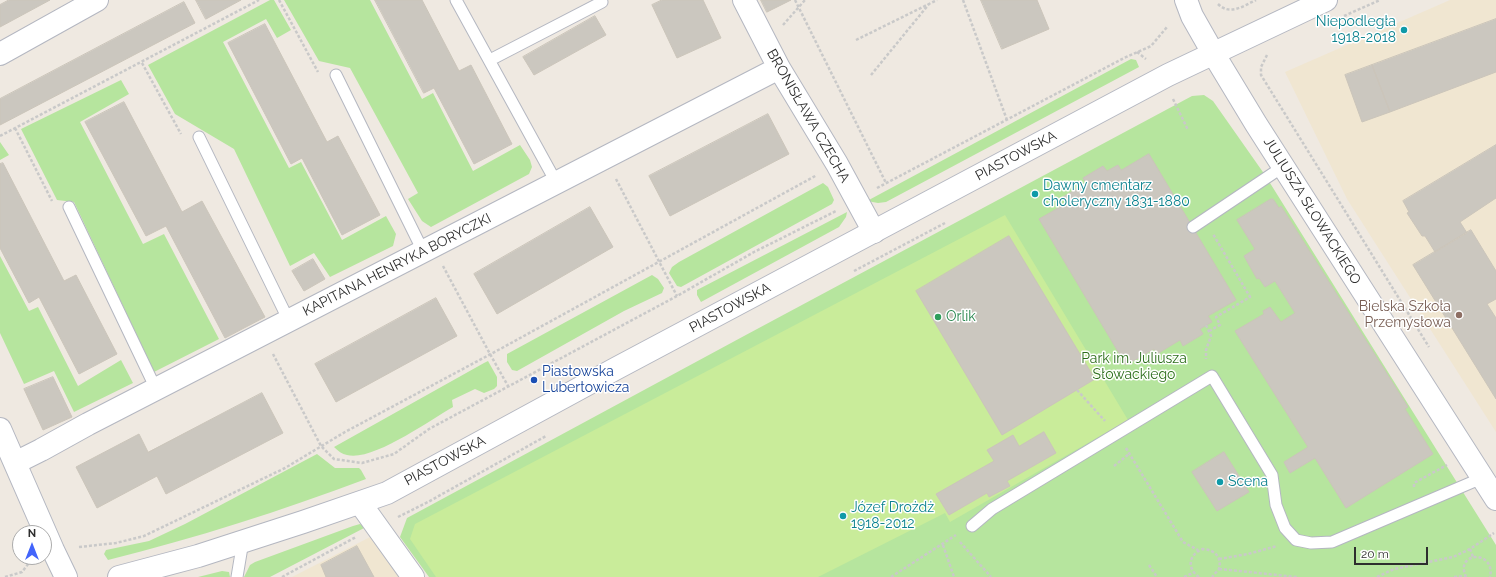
<!DOCTYPE html>
<meta charset="utf-8">
<style>
body{margin:0}
#map{position:relative;width:1496px;height:577px;overflow:hidden;background:#efe9e1;font-family:Raleway,sans-serif}
canvas{display:block}
.north{position:absolute;left:12px;top:525px;width:40px;height:40px;box-sizing:border-box;background:#fff;border:1px solid #ababab;border-radius:50%;rotate:0deg;font-size:11px;font-weight:700;line-height:16px;text-align:center;color:#2e2e2e}
.north::after{content:'';display:block;margin:auto;width:14px;height:18px;background:#4264fb;clip-path:polygon(50% 0,100% 100%,50% 72%,0 100%)}
.scale{position:absolute;left:1354px;top:547px;width:74px;height:18px;box-sizing:border-box;border:2px solid #2e2e2e;border-top:0;padding-left:5px;font-size:12px;line-height:14px;white-space:nowrap;color:#2e2e2e;-webkit-text-stroke:3px #fff;paint-order:stroke}
</style>
<div id="map">
<canvas width="1496" height="577"></canvas>
<div class="north">N</div>
<div class="scale">20 m</div>
</div>
<script>
const ctx = document.querySelector('canvas').getContext('2d');
ctx.lineJoin = 'round';
function paint(path, color) {
  ctx.fillStyle = color;
  ctx.fill(path, 'evenodd');
}
function stroke(path, color, width, dash) {
  ctx.strokeStyle = color;
  ctx.lineWidth = width;
  ctx.lineCap = dash ? 'butt' : 'round';
  ctx.setLineDash(dash || []);
  ctx.stroke(path);
}
function drawText(font, color, halo, rows, align = 'center') {
  ctx.font = font + ' Raleway,sans-serif';
  ctx.lineWidth = 3;
  ctx.setLineDash([]);
  ctx.textBaseline = 'middle';
  ctx.strokeStyle = halo;
  ctx.fillStyle = color;
  for (const [text, x, y, turn = 0] of rows) {
    ctx.save();
    ctx.translate(x, y);
    ctx.rotate((+turn || 0) * Math.PI / 180);
    ctx.textAlign = isNaN(turn) ? turn : align;
    if (halo) ctx.strokeText(text, 0, 0);
    ctx.fillText(text, 0, 0);
    ctx.restore();
  }
}
const education = new Path2D(`
 M1450,0h46v432l-149,-233 -62,-127z
 M374,535l29,42h-111z`);
const green = new Path2D(`
 M270,0h4l17,30 -14,8 -11,-19 -43,23 66,126 12,-6 41,78 44,-24 10,18 -3,12 -63,31 -16,-24 -24,13 -56,-117 -59,-35 -27,-49z
 M284,0h86l52,99 11,-6 40,78 47,-26 10,15 2,7 -3,7 -98,53 -9,-6 -14,-22 10,-6 -68,-125 -31,-7z
 M1131,59l5,1 3,7 -253,135 -8,1 -11,-2z
 M121,80l8,14 -49,28 63,122 21,-10 55,105 -65,33 -80,-170 -17,-2 -36,-71z
 M1204,95l9,6 52,74 231,370v32h-1067l-29,-40 7,-19 337,-182 448,-240z
 M0,142l9,13 -9,5z
 M823,183l5,4 6,13 -2,4 -151,83 -4,-1 -8,-13 3,-6 7,-5z
 M847,212l-1,5 -7,10 -138,75 -4,-7v-5z
 M0,256l29,55 9,-4 40,79 43,-26 12,23 -59,29 -20,-41 -30,13 -24,-51z
 M652,275l6,4 6,9 -2,5 -38,18 -107,60 -5,-1 -5,-8v-8z
 M488,361l9,16v9l-3,3 -10,4 -9,-4 -23,11 1,7c-23,13 -81,55 -106,48 -5,-1 -9,-4 -13,-8l150,-84z
 M317,454l18,14h24l2,2 5,9c-85,32 -170,59 -258,81l-4,-6 2,-4 43,-9 36,-17z
 M360,524l6,3 -96,50h-26l6,-12 5,-3 98,-36z
 M222,571l7,1 1,5h-32z`);
const pitch = new Path2D(`
 M1005,215l123,205 -178,102 -5,-9 -127,64h-382l-26,-38 5,-15z`);
const building = new Path2D(`
 M9,0h41l-50,27v-22z
 M196,0h45l-35,19z
 M375,0h47l37,71 12,-6 41,79 -38,20 -40,-76 -10,5z
 M662,0h41l18,38 -44,20 -25,-53z
 M761,0h30l-24,12z
 M981,0h56l12,29 -47,20z
 M184,2l11,21 -195,102v-26z
 M595,16l11,19 -72,40 -11,-18z
 M1496,19v53l-106,40 -18,-47z
 M265,24l62,118 11,-6 42,79 -38,20 -40,-77 -11,6 -63,-121z
 M1372,65l18,47 -28,10 -17,-47z
 M124,102l58,110 20,-11 63,116 -40,21 -59,-112 -20,10 -61,-114z
 M768,114l21,40 -119,62 -21,-40z
 M1496,145v53l-36,24 7,11 -32,19 -10,-16h-3l-15,-23 2,-1 -6,-11z
 M1149,154l87,146 -28,16 4,6 -12,7 3,5 -20,12 -3,-6 -23,14 -3,-5 -28,16 -87,-146 28,-16 -4,-6 23,-14 -3,-5 20,-12 4,5 11,-6 3,5z
 M3,163l61,118 12,-6 41,79 -38,20 -40,-77 -10,6 -29,-55v-84z
 M1271,199h2l6,9 2,-2 127,201 -3,2 28,45 -87,54 -31,-50 -25,15 -4,-7 -2,-4 24,-15 -73,-116 29,-17 -1,-3 7,-4 11,15 14,-9 -20,-32 -10,6 -6,-9 -2,1 -13,-23 11,-7 -18,-29z
 M590,207l23,40 -116,67 -23,-40z
 M1471,230l25,41v28l-9,5 9,14v81l-83,-134z
 M1009,236l86,143 -93,56 -86,-144z
 M313,259l12,20 -21,12 -12,-20z
 M436,298l21,38 -121,66 -21,-38z
 M53,377l19,40 -29,13 -19,-41z
 M262,393l21,40 -117,61 -9,-18 -60,32 -21,-41 63,-33 9,18z
 M1044,432l12,21 -49,28 3,5 -21,11 -2,-4 -38,22 -13,-21 58,-33 -7,-11 26,-15 6,11z
 M1224,452l25,40 -32,19 -25,-39z
 M357,546l17,31h-48l-5,-12z`);
const path = new Path2D(`
 M279,0l39,72
 M795,0l91,183
 M963,0l44,120
 M1218,4c12,12 25,2 38,-4
 M1344,16l36,-16
 M783,25l22,-25
 M856,40l81,-40
 M1137,52l9,7
 M1267,55l-6,12v8l168,272
 M142,63l39,71
 M871,75l58,-71
 M1173,99l15,31
 M15,128l37,73
 M0,136l259,-136
 M616,179l61,117
 M877,188l247,-130 27,-12 16,-19
 M443,266l47,88 18,32
 M854,271l91,-48
 M1206,325l5,11 -5,14v9
 M1209,331l11,-6 -4,-8 34,-20 -37,-63
 M273,354l48,92 13,13 28,4 32,-9 35,-25 248,-133 77,-44 82,-41
 M1077,390l28,31
 M1126,448l57,94 15,8
 M1114,466l15,-12
 M1414,487v-4l33,-18
 M398,517l30,-15 118,-66
 M960,542l31,35
 M943,545l11,32
 M79,547l37,-4 28,-7 141,-68 60,-36 157,-84 315,-173
 M1470,549l3,8
 M1219,559l29,-5 29,-8
 M1149,565l8,12
 M1219,569l78,8
 M5,577l17,-5 10,-13
 M282,577l74,-40
 M891,577l65,-42
 M1184,577l9,-4
 M1199,577c-13,-9 -10,-23 4,-28 12,1 19,8 16,20l-7,8
 M1377,577l17,-8 59,-12 17,-8 24,-16
 M1454,577l11,-1
 M1466,577c-12,-26 30,-27 24,0`);
const lane = new Path2D(`
 M456,0l100,182
 M490,60l112,-58
 M336,75l87,176
 M199,137l90,184
 M69,207l87,182
 M1193,227l91,-61
 M972,526l20,-17 220,-133 60,99 4,30 9,23 11,12 15,3 21,-1 150,-64
 M237,577l6,-36`);
const street = new Path2D(`
 M744,0l35,68 58,96 37,68
 M1186,0l6,16 21,37 43,71 240,375
 M0,54l97,-54
 M0,429l53,121 13,27
 M15,463l26,-13 47,-26 691,-356
 M360,503l53,74`);
const secondary = new Path2D(`
 M119,577l79,-21 105,-34 84,-29 230,-125 551,-293 158,-75`);
const markers = [
 [1404,30,4,"#0f9aa8"],
 [1035,194,4,"#0f9aa8"],
 [1459,315,4,"#8d6e63"],
 [938,317,4,"#2e9e5b"],
 [534,380,4,"#1a4fb4"],
 [1220,482,4,"#0f9aa8"],
 [843,516,4,"#0f9aa8"]
];
const cultureNames = [
 ["Niepodległa",1396,22,"right"],
 ["1918-2018",1396,38,"right"],
 ["Dawny cmentarz",1043,186],
 ["choleryczny 1831-1880",1043,202],
 ["Scena",1228,482],
 ["Józef Drożdż",851,508],
 ["1918-2012",851,524]
];
const streetNames = [
 ["BRONISŁAWA CZECHA",808,116,60],
 ["PIASTOWSKA",1016,156,-28],
 ["JULIUSZA SŁOWACKIEGO",1312,211,58],
 ["KAPITANA HENRYKA BORYCZKI",397,265,-27],
 ["PIASTOWSKA",730,308,-28],
 ["PIASTOWSKA",445,461,-28]
];
const educationNames = [
 ["Bielska Szkoła",1451,307],
 ["Przemysłowa",1451,323]
];
const leisureNames = [
 ["Orlik",946,317]
];
const parkNames = [
 ["Park im. Juliusza",1134,359],
 ["Słowackiego",1134,375]
];
const transitNames = [
 ["Piastowska",542,372],
 ["Lubertowicza",542,388]
];
paint(education, '#f0e6d1');
paint(green, '#b6e59e');
paint(pitch, '#c9ec9a');
paint(building, '#cbc7bf');
stroke(building, '#cbc5ba', 1);
stroke(lane, '#b4b7c1', 13);
stroke(street, '#b4b7c1', 24);
stroke(secondary, '#b4b7c1', 24);
stroke(path, '#c9c9c9', 2.5, [3, 2]);
stroke(lane, '#fff', 11);
stroke(street, '#fff', 22);
stroke(secondary, '#fff', 22);
for (const [x, y, r, color] of markers) {
  const dot = new Path2D();
  dot.arc(x, y, r, 0, 2 * Math.PI);
  ctx.fillStyle = color;
  ctx.fill(dot);
  stroke(dot, '#fff', 1.5);
}
drawText('14px', '#0d838f', '#fff', cultureNames, 'left');
drawText('14px', '#2e2e2e', '#fff', streetNames);
drawText('14px', '#785e54', '#fff', educationNames, 'right');
drawText('14px', '#27864d', '#fff', leisureNames, 'left');
drawText('14px', '#2c6e1b', '#fff', parkNames);
drawText('14px', '#164399', '#fff', transitNames, 'left');
</script>
